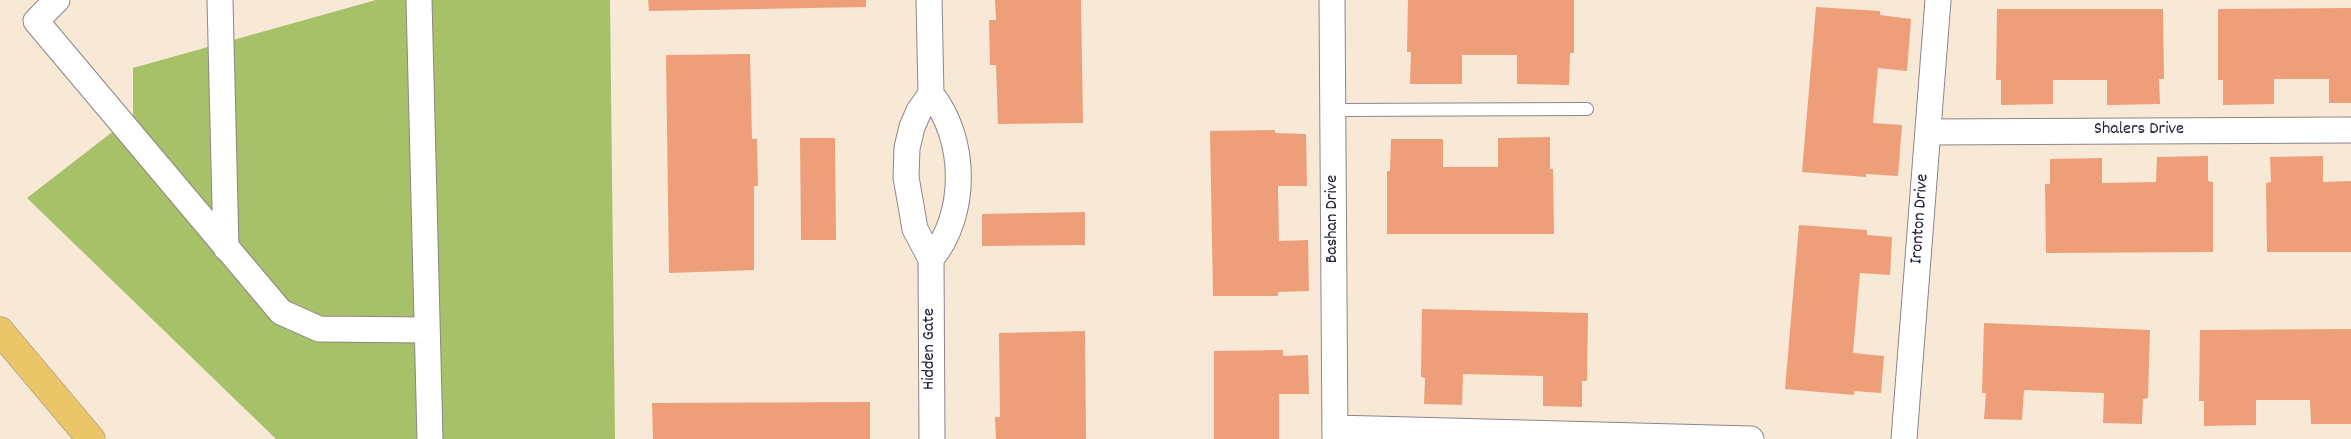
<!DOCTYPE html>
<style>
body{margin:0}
canvas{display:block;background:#f8e8d6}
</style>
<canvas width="2351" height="439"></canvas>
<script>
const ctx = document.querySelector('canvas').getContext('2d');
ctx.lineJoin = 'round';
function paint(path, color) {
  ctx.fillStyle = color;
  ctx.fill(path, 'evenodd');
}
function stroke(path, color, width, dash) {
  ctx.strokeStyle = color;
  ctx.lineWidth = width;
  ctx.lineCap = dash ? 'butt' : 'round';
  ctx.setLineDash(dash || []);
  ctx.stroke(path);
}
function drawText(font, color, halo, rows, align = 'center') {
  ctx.font = font + ' Dekko,sans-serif';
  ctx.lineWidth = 4;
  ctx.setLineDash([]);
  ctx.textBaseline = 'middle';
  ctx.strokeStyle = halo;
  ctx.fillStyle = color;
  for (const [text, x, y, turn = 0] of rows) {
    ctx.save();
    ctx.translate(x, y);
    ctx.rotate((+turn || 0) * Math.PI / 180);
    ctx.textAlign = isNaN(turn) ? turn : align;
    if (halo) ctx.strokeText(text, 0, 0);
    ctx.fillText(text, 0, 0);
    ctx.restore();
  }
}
const green = new Path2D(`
 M376,0h234l5,439h-339l-249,-241 106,-82v-48z`);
const building = new Path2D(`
 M648,0h218v7l-217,4z
 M995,0h86l2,123 -85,1 -2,-59h-6l-1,-45h7z
 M1408,0h166v53h-4l-1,32 -52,-1v-29h-55v29h-52l1,-32h-4z
 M1816,7l64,4v4l31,4 -4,52 -29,-3 -5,55 29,2 -4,51 -32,-2v3l-64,-5z
 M2351,8v95h-22v-24h-55v25l-51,1v-25h-5v-71z
 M1997,9h166l1,70h-5l1,25 -53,1v-25h-54v24l-52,1v-25h-5z
 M750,54l2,85h5l1,47h-4v84l-85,3 -3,-218z
 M1275,130v3l31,1 1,52h-29l1,55 29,-1 1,51 -31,1v4h-65l-3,-165z
 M1550,137v32h3l1,65h-167v-63h3l1,-32h52v28h55v-29z
 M800,138h35l1,102h-35z
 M2208,156v25l5,1v70l-167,1 -1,-69h5v-25l52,-1v25l54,-1 1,-25z
 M2323,156v26l28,-1v71h-84l-1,-69 5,-1 -1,-25z
 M1085,212v33l-103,1v-32z
 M1799,225l68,5v5l25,2 -2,38 -30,-2 -7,80 31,3 -3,37 -27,-2v4l-69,-6z
 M1422,309l166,4 -1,68h-5v26l-39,-1v-30l-80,-2 -1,31 -38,-1 1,-26 -4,-1z
 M1984,323l166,7 -2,68 -5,1 -1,25 -39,-1 1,-30 -80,-3 -2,30 -38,-1 2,-26h-4z
 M2351,329v95h-40l-1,-24h-54v25l-52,1v-25h-5l1,-71z
 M1085,331l1,108h-90l-1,-22h5l-1,-84z
 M1283,350v6l25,-1 1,39h-30v45h-65v-88z
 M870,402v37h-217l-1,-36z`);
const service = new Path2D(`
 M1333,110l254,-1`);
const minor = new Path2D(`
 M57,0l-21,21 245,291 38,17 107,1
 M220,0l6,248
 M419,0l11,439
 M929,0l2,94c36,45 37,120 0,165
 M1332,0l3,439
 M931,94l-12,17 -7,16 -5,21 -1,29 9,52 16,30 1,180
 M1928,132l423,-2
 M1335,428l416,11
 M1904,439l34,-439`);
const motorway = new Path2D(`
 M0,331l91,108`);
const streetNames = [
 ["Shalers Drive",2139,131],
 ["Bashan Drive",1334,219,-90],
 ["Ironton Drive",1921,219,-86],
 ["Hidden Gate",931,349,-90]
];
paint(green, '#a7c168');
paint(building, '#ee9f79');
stroke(service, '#8d8588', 14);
stroke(minor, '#8d8588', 27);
stroke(motorway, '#8d8588', 29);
stroke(service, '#fff', 12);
stroke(minor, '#fff', 25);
stroke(motorway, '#ebc669', 28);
drawText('18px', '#22223b', '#fff', streetNames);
</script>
